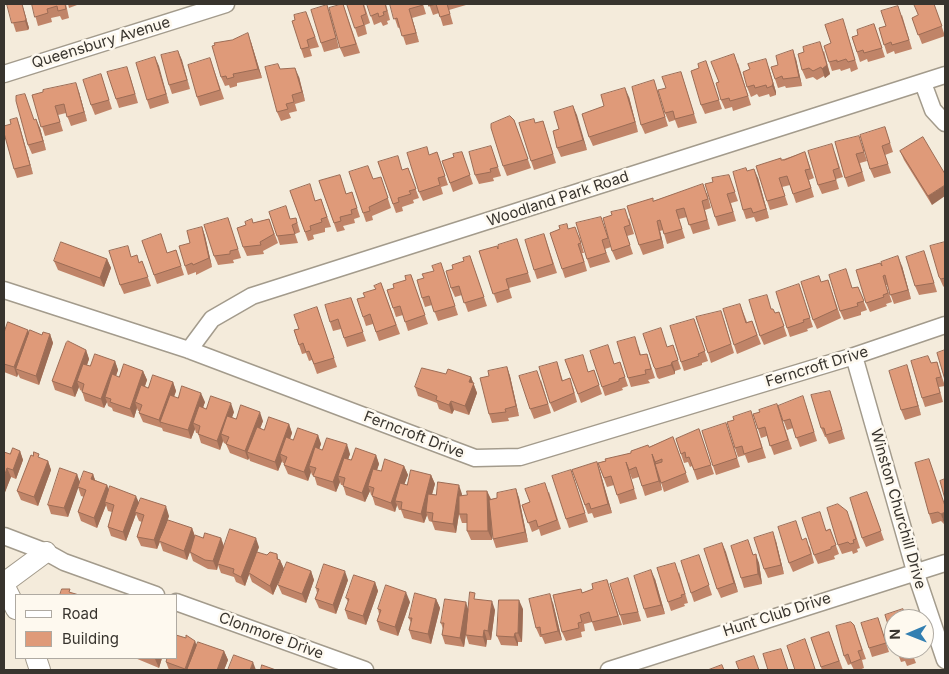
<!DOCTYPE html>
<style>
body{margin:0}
#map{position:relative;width:949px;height:674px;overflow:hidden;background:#f4ebdb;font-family:Inter,sans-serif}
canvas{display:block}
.frame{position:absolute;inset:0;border:5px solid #38342e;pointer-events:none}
.legend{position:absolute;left:15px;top:594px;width:162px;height:65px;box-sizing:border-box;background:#fef9ef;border:1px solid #afaaa2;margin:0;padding:6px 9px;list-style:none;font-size:15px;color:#38342e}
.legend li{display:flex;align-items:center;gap:10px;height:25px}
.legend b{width:25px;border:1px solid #afaaa2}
.north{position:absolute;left:884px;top:609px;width:50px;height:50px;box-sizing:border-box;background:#fef9ef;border:1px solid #afaaa2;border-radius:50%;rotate:269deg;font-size:14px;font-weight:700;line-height:20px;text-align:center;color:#38342e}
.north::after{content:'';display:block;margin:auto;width:18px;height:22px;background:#327fb1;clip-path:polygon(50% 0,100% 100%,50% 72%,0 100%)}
</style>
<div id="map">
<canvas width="949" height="674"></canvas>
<div class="frame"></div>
<ul class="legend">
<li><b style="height:6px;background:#fff"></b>Road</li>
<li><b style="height:14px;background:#df9a79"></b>Building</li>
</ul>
<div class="north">N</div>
</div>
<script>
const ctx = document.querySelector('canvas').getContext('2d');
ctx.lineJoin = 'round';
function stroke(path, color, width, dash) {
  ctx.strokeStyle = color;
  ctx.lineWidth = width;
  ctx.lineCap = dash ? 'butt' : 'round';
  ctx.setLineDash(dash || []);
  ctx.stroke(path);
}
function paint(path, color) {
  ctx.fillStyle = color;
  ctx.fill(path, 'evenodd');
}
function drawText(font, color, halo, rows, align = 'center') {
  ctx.font = font + ' Inter,sans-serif';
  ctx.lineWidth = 5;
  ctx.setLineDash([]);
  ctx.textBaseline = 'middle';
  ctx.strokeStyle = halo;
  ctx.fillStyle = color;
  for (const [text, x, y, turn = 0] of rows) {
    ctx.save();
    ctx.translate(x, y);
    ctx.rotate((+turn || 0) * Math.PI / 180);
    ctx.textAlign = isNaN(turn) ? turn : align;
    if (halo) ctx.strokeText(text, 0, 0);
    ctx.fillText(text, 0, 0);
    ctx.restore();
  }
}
const minor = new Path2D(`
 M4,74l222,-70
 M923,83l10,27 12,13
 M4,290l185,60 286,108 45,-1 334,-101 91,-31
 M189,350l23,-31 40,-23 693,-221
 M854,356l61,215 30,89
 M4,536l42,16 18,10 92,33
 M176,602l189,68
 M609,670l336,-107`);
const tertiary = new Path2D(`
 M4,583l42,-31
 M4,585l12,24
 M36,658l4,12`);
const wall = new Path2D(`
 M7,4h15l7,24 -1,2 -12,2z
 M32,4h34l3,14 -7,2 -2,-4 -9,2 1,4 -14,4z
 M68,4h8l1,1 -8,3z
 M343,4l17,49 -16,4 -4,-9z
 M347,4h17l6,19 -5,2 2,9 -9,3z
 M386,4l4,16 -3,1 1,3 -5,2 -2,-4 -7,3 -3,-9z
 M390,4h33l3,10 -14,4 7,24 -13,3 -6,-18 -2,1z
 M429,4h37v1l-17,5 4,14 -10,2 -4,-13 -6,2z
 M934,4l11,32 -23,8 -10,-26 6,-2z
 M306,12l13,35 -9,2 2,7 -8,2 -3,-9 -6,-29z
 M330,14l9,34 -15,4 -3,-9z
 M902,15l10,34 -17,5 -1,-3 -7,3 -8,-26 7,-2z
 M874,24l11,33 -17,5 -1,-3 -7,3 -8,-25 6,-2z
 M846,29l12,40 -7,3 -1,-4 -9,3 -1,-2 -8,2 -3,-9 2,-19z
 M251,42l11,36 -25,5v3l-7,2 -1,-3 -4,1 -4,-9z
 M178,51l12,38 -18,5 -3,-9z
 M824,51l6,23 -5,4 -1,-2 -7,4 -4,-3 -7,2 -4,-9z
 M155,57l14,46 -19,6 -3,-9z
 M210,58l14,41 -24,7 -3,-9z
 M796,59l6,27 -16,2 -1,-2 -7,2 -3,-9z
 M706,61l16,48 -17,5 -4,-9z
 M738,63l13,42 -18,6 -1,-4 -7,2 -4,-9 -3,-18z
 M769,68l7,24v3l-6,2 -1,-3 -10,3 -2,-3 -6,3 -4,-10z
 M280,69l19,8 6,24 -10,3 2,7 -8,2 2,5 -10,3 -4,-9z
 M681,72l16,51 -19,5 -3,-8 -6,2 -4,-9 1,-25z
 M101,74l11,35 -17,6 -4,-10z
 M130,76l8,27 -19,5 -3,-9z
 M657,89l11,37 -23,8 -4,-9z
 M79,92l8,29 -16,5 -5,-13 -8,2 5,16 -18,5 -13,-41z
 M629,97l9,35 -45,14 -4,-9 15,-31z
 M573,106l14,44 -26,7 -4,-9 2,-19z
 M17,118l16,56 -16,4 -3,-9z
 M34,120l6,8 6,22 -14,4 -4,-9z
 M514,120l17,48 -24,8 -4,-10z
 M543,121l13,42 -22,7 -3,-9z
 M885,127l8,25 -8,3 6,18 -17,5 -4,-9z
 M923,137l9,68 -28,-45 -4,-9z
 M835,142l27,3 5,16 -7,2 5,18 -17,6 -3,-9z
 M462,152l11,32 -20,8 -11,-31 12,-4z
 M805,152l9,26 -5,2 5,17 -18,6 -6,-18 -8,2 6,18 -18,5 -3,-9 14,-41z
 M835,153l8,24 -7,2 3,10 -17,5 -4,-9z
 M429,155l11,6 8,24 -7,2 2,7 -20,7 -4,-9z
 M494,155l7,21 -8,2 1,3 -15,3 -4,-9z
 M378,162l25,8 5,-2 11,30 -6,2 1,3 -12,4 1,4 -7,2z
 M747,171l11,7 11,40 -13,4 -2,-5 -8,2 -3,-9z
 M340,175l6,19 6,-2 8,25 -6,2 1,4 -12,3 2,4 -8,2 -18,-51z
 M729,175l9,26 -7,2 5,18 -18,5 -3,-9 -2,-35z
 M373,179l11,7 7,22 -19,8 1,4 -7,2 -3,-9z
 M290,191l26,10 5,-2 10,28 -6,1v4l-12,3 1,4 -6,2z
 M707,193l4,15 -6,2 5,19 -17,5 -6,-17 -8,2 6,19 -18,6 -4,-14 -3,1 4,17 -21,7 -4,-10 15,-44z
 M228,218l13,40 -8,2 1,3 -16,2 -4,-9z
 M296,218l4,14 -5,2 3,9 -18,2 -3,-9 14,-17z
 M629,218l5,16 -7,2 6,18 -17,6 -4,-9z
 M269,219l9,24 -15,8 1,3 -17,2 -4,-9 10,-24z
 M604,226l7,21 -6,2 5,13 -20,6 -3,-9z
 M202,227l3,9 7,31 -16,8v-3l-8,3 -3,-9 5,-23z
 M568,229l11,7 5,17h-2l5,18 -22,7 -3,-9z
 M544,234l13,39 -20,6 -3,-9z
 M517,239l14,43 -22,6 3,10 -15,5 -18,-52 19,-3z
 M142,241l26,12 8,-3 8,25 -27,9z
 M945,242v46l-2,-2 -4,-9z
 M924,251l13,41 -18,3 -4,-9z
 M470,256l17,50 -19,6 -6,-17 -7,2 -4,-9 2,-19z
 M132,257l7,5 3,-1 9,25 -27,8 -4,-9z
 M107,259l4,9 -7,19 -46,-17 -4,-9z
 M882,266h20l9,33 -17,5 -7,-19h-1l6,17 -6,2 1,2 -17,6 -4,-9z
 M444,272l14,43 -20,6 -6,-16 -7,2 -3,-9z
 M411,275l17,49 -20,7 -5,-16 -7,2 -9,-27 7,-2 12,-8z
 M828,280l13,38 -24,11 -4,-9z
 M381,283l19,51 -21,7 -6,-17 -7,2 -3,-9 2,-20 11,-8z
 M799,284l14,43 -6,2 1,2 -18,6 -3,-9z
 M858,287l9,23 -6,2v3l-17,5 -4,-9 13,-23z
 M351,298l15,43 -19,6 -6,-18 -8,2 -3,-9z
 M740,304l7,18 5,-1 9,23 -24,10 -3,-9z
 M317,307l20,60 -20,7 -5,-14 -3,1 -3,-8 -4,1 -8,-24 5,-1z
 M772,309l3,4 4,-1 8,24 -23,9 -4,-9z
 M694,319l14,42 -6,2v2l-18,6 -3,-9z
 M724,320l10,33 -23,10 -3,-10z
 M28,330l1,3 13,2 8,-1 3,9 -14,42 -19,-7 -2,-4 -1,3 -13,-5v-39z
 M673,345l8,24 -6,2v3l-16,5 -2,-2 -3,-10 14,-20z
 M638,346l3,9 6,-1 8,24 -7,2 2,3 -19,4 -3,-9z
 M86,350l3,9 -2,6 3,1 25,-5 3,9 -2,6 3,1 24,-6 4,9 -2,6 3,2 25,-6 3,9 -2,6 4,1 27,4 -2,5 3,2 28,3 -2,5 4,2 27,2 -3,7 4,2 25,-6 3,9 -2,6 3,1 25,-5 3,9 -2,5 3,1 28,4 -2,5 3,1 25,-5 3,9 -2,6 4,1 23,-5 4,9 -4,9 3,1 24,-10 4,9 -3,10 4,1 26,-1v2l25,-5 4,8 6,-1 19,-9 3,9 9,44 -32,6 -3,-9 -2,-16 1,17h-21l-4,-9v-8h-5l-3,-9 -3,19 -21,-3 -3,-8 -3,-1 -2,-6 -3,8 -20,-5 -3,-8h-2l-2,-5 -2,7 -20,-7 -3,-10h-1l-1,-4 -5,11 -19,-7 -3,-10h-2l-1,-3 -4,10 -19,-7 -3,-10h-2l-1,-3 -3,9 -20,-7 -4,-9 1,-1 -2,-1 -1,-2 -4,10 -28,-10 -1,-3 -1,2 -18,-7 -4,-9 -2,-1 -1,-2 -3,9 -19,-7 -3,-10h-2l-1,-4 -4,10 -28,-8 -1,-3 -19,-6 -4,-9 1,-2h-2l-1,-3 -3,10 -21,-7 -1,-3 -4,-2 -1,-4 -3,6 -19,-7 -3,-10 -2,-1 -1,-3 -4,10 -20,-7 -3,-9z
 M565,360l23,12 6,-2 8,24 -21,9z
 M557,362l6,19 10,6 4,15 -23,10 -4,-9z
 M620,362l8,24 -6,2 1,2 -18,6 -3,-9 12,-23z
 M937,362l8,24 -6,1 4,15 -18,5 -3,-9 9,-35z
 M907,365l14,50 -16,5 -4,-10z
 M507,367l3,9 9,40 -11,2 1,3 -17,2 -3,-9v-38z
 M446,374l25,3 6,16 -8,22 -15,-5 -2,4 -13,-5 -2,-6 -19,-7 -3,-9z
 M541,380l10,33 -17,6 -4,-10z
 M830,391l15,48 -16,5 -3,-7h-1l-4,-9z
 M806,405l11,36 -17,6 -7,-19 -6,2 -9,-24z
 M780,413l12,36 -18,6 -7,-19 -6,2 -3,-9z
 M754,421l12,37 -18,5 -3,-8 -7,2 -3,-9z
 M699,429l15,45 -17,6 -5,-14 -2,1 -2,-5 -4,1 -8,-24z
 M729,432l11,35 -24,8 -3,-9z
 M673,437l16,45 -25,10 -5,-16 3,14 -17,6 -6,-19 -7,2 -3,-8 8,28 -17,5 -6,-19 -7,2 -9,-24 51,-16z
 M20,451l3,9 -7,19 -5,-2 -7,17v-42l6,2z
 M40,458l8,3 3,9 -13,36 -17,-6 -4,-9z
 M929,459l15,65 -3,-3 -9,3 -3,-10z
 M597,462l15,51 -18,5 -2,-5 -4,1 -16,-44z
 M77,474l3,9 13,-9 2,6 12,5 2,5 60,26 -6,18 29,-6 3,8 8,2h18l3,8 35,1 -3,7 24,6 4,9 -11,26 -21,-13 -3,-8 -4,12 -9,-4 -2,-5 -13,-4 -3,-8 -1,5 -9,-1 -15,-8 -3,-9 -3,8 -24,-9 -3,-9 -3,7 -16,-3 -4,-9 5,-15 -3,-1 -3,-7 -10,27 -15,-5 -3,-9 4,-15 -4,-1 -2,-6 -9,23 -16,-7 -3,-9 6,-15 -3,-1 -3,-9 -10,30 -17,-3 -3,-9z
 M574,479l14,43 -19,6 -3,-9z
 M549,492l12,37 -20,7 -2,-7 -7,3 -10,-27 8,-3z
 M867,492l17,48 -18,7 -4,-9z
 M851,520l9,28 -3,1 1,3 -5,2 -1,-3 -10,3 -4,-9z
 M830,529l9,25 -5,2 1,3 -17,5 -4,-9 12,-25z
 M802,540l8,7 4,16 -21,9 -4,-9z
 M776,541l8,33 -16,4 -4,-9z
 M722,543l16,49 -17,6 -4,-9z
 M753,554l6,9 3,21 -18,4 -3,-10z
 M702,564l10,31 -18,7 -3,-9z
 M311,571l3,9 -8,23 -24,-9 -4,-9z
 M679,572l9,31 -4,1 1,2 -14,5 -3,-9z
 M655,579l10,35 -18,4 -3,-9z
 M348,580l-12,34 -17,-6 -4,-9 2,-6 -1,-5z
 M607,580l15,45 -27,6 -3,-9 -8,2 1,7 -4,1 1,5 -16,4 -4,-9 20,-39 11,-4z
 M375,582l3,9 -12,34 -18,-6 -3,-9 3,-8 -2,-4z
 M631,587l10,34 -18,4 -3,-10z
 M436,599l4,9 -9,36 -19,-5 -3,-9 2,-7 -2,-5z
 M478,599l17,11 -4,30h-4l-1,7 -17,-3 -3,-9v-2l-2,14 -19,-3 -3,-9 1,-6 -2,-6 27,-14z
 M410,602l-12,34 -18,-6 -3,-9 2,-7 -1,-5z
 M553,603l9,37 -17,4 -3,-7h-2l-4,-9z
 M523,609l-1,33h-4v4l-17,-1 -4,-9z
 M878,618l11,34 -17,5 -3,-9z
 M854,625l12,34 -4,1 2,8 -5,2h-5l-3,-6 -3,1 -4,-9z
 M829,632l14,38h-21l-11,-32z
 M195,641l1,4 28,6 4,9 -4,10h-55l-3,-8z
 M896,649h21h-2l3,8 -4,1 2,5 -9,3 -2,-5 -4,1z
 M135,658h27l-3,10z`);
const shadedWall = new Path2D(`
 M22,4l7,24 -1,2 -3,-9z
 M327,5l3,9 9,34 -3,-10z
 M409,9l3,9 7,24 -3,-9z
 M248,33l3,9 11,36 -4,-9z
 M820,42l10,32 -5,4 -3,-9z
 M793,50l3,9 6,27 -3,-9z
 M178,51l4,9 8,29 -3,-9z
 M155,57l4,9 10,37 -3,-9z
 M766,59l10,33v3l-4,-9z
 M295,68l4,9 6,24 -3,-9z
 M76,83l3,9 8,29 -3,-9z
 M625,88l4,9 9,35 -3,-10z
 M573,106l4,9 10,35 -4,-10z
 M17,118l3,9 13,47 -3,-9z
 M36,119l4,9 6,22 -3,-9z
 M754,169l4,9 11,40 -3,-9z
 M945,185v11l-13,9 -4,-9z
 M657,221l3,10 4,17 -3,-9z
 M202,227l3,9 7,31 -3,-9z
 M898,256l4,10 9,33 -3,-9z
 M107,259l4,9 -7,19 -4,-9z
 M28,330l3,9 -15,30 2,5 -1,3 -3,-10z
 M50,334l3,9 -14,42 -3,-9z
 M86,350l3,9 -8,23 -4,-1 2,6 -4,10 -3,-9z
 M115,361l3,9 -10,28 -3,-1 2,5 -3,6 -3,-9z
 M672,362l3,9v3l-4,-9z
 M907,365l3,10 11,40 -3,-9z
 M507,367l3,9 9,40 -3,-10z
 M143,371l4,9 -8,23 -4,-1 2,6 -3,10 -4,-9z
 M471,377l6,16 -8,22 -4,-9 4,-24z
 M173,382l3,9 -12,32 -4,-1 2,7 -3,-9z
 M201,393l4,9 -8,23 -4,-2 2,6 -4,10 -3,-9z
 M451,401l3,9 -2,4 -3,-9z
 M231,403l3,9 -9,24 -4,-2 2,7 -3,9 -3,-9z
 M260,412l3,9 -12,32 -4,-1 2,6 -1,2 -3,-9z
 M289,424l3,9 -8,23 -4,-2 2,7 -4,10 -3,-9z
 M318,435l3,9 -8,23 -4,-1 2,6 -3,9 -4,-9z
 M347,444l3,10 -8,23 -4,-1 2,6 -4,10 -3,-10z
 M20,451l3,9 -7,19 -3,-9z
 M652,454l4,9 6,27 -3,-9z
 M376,455l3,9 -8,23 -3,-1 2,5 -5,11 -3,-9z
 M48,461l3,9 -13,36 -4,-9z
 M597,462l3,9 12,42 -4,-9z
 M404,466l4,9 -10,26h-3l2,4 -2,7 -4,-9z
 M7,468l4,9 -7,18v-18z
 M77,474l3,9 -12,34 -4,-9z
 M93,474l3,9 -5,-4z
 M431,475l4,9 -8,28h-1l1,3 -3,8 -3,-9z
 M107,485l3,9 -5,8 1,3 -9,23 -3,-10z
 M459,485l3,9 -6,39 -3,-9z
 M516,489l3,9 9,44 -3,-10z
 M487,491l4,9 1,40 -4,-9z
 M136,496l4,9 -5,7 1,2 -10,27 -3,-9z
 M166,506l3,10 -12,33 -3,-9z
 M945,512v11l-1,1 -3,-10z
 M192,528l3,9 -8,23 -3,-9z
 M773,532l3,9 8,33 -3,-9z
 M221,538l3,10 -6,16v1l-1,5 -4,-9z
 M256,538l3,9 -14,39 -4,-9z
 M722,543l4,9 12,40 -4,-9z
 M277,554l2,8 1,-2 4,9 -11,26 -3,-9 7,-27z
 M756,554l3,9 3,21 -4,-10z
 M651,570l4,9 10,35 -4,-9z
 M311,571l3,9 -8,23 -4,-9z
 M345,571l3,9 -12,34 -3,-9z
 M375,582l3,9 -12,34 -3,-9z
 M406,592l4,10 -12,34 -3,-9z
 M550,594l3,9 9,37 -4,-9z
 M436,599l4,9 -9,36 -3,-10z
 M519,600l4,9 -1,33 -4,-9z
 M492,601l3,9 -4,30 -3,-9z
 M466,602l3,10 -5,35 -4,-9z
 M484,630l3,10 -1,7 -3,-10z
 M515,633l3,9v4l-4,-9z
 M195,641l3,9 -7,20h-6v-1z
 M224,651l4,9 -4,10h-7z
 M156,658h6l-3,10 -4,-9z
 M253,662l3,8h-6z`);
const building = new Path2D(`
 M7,4h15l4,15 -1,2 -13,2z
 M32,4h33l1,5 -8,2 -1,-5 -10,3 1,4 -13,4z
 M343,4l13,40 -16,4 -11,-40z
 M347,4h16l3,10 -5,2 3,9 -9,3z
 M367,4h18l2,7 -4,1 1,3 -5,2 -1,-4 -7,3z
 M390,4h32l1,1 -14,4 7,24 -14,3 -5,-18 -3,1z
 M429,4h18l3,10 -10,3 -4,-13 -7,2z
 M914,4h20l8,22 -24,9 -6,-17 6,-3z
 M327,5l9,33 -15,5 -10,-33z
 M898,6l11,34 -17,5 -1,-3 -7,3 -5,-17 7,-2 -5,-15z
 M306,12l9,25 -8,3 2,7 -8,2 -9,-28 3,-1 -1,-5z
 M843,19l12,41 -7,2 -2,-3 -9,3v-2l-8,2 -5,-16 7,-3 -6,-18z
 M874,24l8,24 -18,5 -1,-3 -6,2 -5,-15 6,-2 -1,-5z
 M248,33l10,36 -25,5 1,3 -7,2 -1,-3 -5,1 -9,-31 3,-1 -1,-2 18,-3z
 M820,42l7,23 -5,4 -1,-2 -8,4 -4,-3 -7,2 -4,-16 6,-2 -1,-5z
 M793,50l6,27 -16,2 -1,-3 -7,3 -4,-12 7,-2 -2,-9z
 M178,51l9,29 -18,5 -8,-30z
 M734,54l14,42 -18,5 -1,-3 -8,2 -5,-17 3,-1 -8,-20z
 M155,57l11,37 -19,6 -11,-37z
 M210,58l10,32 -23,7 -9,-32z
 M766,59l7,24 -1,3 -5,2 -1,-3 -11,3 -1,-3 -7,2 -4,-15 7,-3 -2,-5z
 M706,61l13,39 -18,5 -10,-34 8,-3 -1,-4z
 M278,64l2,5 15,-1 7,24 -10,3 2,7 -8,2 2,5 -11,3 -12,-45z
 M127,67l8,27 -19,5 -9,-27z
 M681,72l13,42 -19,5 -2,-8 -8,2 -7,-23 8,-2 -4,-11z
 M101,74l8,26 -18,5 -8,-25z
 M654,80l11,37 -24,8 -9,-38z
 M76,83l8,29 -17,5 -3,-13 -9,2 5,16 -19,5 -9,-32 11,-3v-2z
 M625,88l10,34 -46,15 -7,-23 22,-8 -3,-11z
 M25,94l9,26 2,-1 7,22 -15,4 -12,-44v-5z
 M573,106l10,34 -26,8 -4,-17 6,-2 -5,-17z
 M510,116l4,4 14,39 -25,7 -12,-38v-4z
 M17,118l13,47 -16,4 -10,-36v-7l7,-2 -1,-4z
 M534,119l1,4 8,-2 10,33 -22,7 -12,-38z
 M885,127l5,16 -8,3 6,18 -18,5 -10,-34z
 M859,136l5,16 -8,2 6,18 -17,6 -10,-36z
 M923,137l22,37v11l-17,11 -28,-45z
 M832,144l7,24 -6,2 3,10 -18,5 -10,-34z
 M491,146l7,21 -8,2 1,3 -16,3 -6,-23z
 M427,147l2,8 8,-3 8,24 -7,2 2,7 -21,7 -12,-39z
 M462,152l8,23 -20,8 -8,-22 12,-4 -1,-3z
 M805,152l5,17 -5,1 6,18 -18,6 -6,-18 -8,2 6,18 -18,5 -11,-35 25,-8v2h3z
 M398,156l4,14 6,-2 8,21 -7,2 2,3 -13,4 1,4 -6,2 -15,-42z
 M368,166l5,13 8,-2 7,21 -19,9 1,4 -7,2 -14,-41z
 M746,168l1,3 7,-2 12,40 -13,4 -2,-5 -8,2 -10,-38z
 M340,175l6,19 6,-2 5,16 -6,2 1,4 -12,3 1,4 -7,2 -15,-42z
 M729,175l6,17 -8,2 6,18 -18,5 -10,-33 8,-2 -1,-4z
 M310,184l5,17 6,-2 6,18 -6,2 1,3 -12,4 1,4 -6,2 -15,-41z
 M703,184l5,15 -6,2 5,19 -18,5 -5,-17 -8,2 6,19 -18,5 -4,-14 -3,1 4,18 -22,6 -12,-39 26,-8v3z
 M286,206l4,13 6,-1 1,5 -5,2 3,9 -18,2 -8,-24z
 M625,209l5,16 -6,2 6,18 -18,6 -9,-33 9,-3 -1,-3z
 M601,217l7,21 -6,2 4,13 -19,6 -11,-36z
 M228,218l10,31 -8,2v3l-16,2 -10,-31z
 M252,219l1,4 16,-4 5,15 -14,8 1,3 -18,2 -6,-19 9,-3 -1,-3z
 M567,224l1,5 7,-2 6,16 -3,1 6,18 -22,7 -12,-36 10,-4 -1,-3z
 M202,227l7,31 -16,7 -1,-2 -7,3 -6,-20 11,-3 -3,-12z
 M161,234l6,19 9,-3 5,16 -27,9 -12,-34z
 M544,234l9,30 -19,6 -9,-30z
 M517,239l11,34 -22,6 3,10 -16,5 -14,-43 18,-5 1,3v-4z
 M61,242l46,17 -7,19 -46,-17z
 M945,242v36l-4,1 -2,-2 -9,-31z
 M128,246l3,11 6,-2 2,8 3,-2 6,16 -28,8 -11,-34z
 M924,251l10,32 -19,3 -9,-29z
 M470,256l14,41 -20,6 -5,-17 -8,2 -5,-17 7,-2 -1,-4 12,-4 -1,-3z
 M898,256l10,34 -18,5 -5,-20 -2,1 5,17 -5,2 1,2 -18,6 -10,-33 24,-7 2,3 -1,-4z
 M441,263l14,43 -21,6 -5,-16 -7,2 -5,-18 7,-2 -2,-4 12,-3 -2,-5z
 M846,269l6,19 6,-1 6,14 -7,2 1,3 -18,5 -11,-36z
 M411,275l14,40 -20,7 -5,-16 -7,2 -6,-18 7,-2 -1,-4 13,-4 -1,-4z
 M819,276l2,6 7,-2 9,29 -24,11 -12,-38z
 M381,283l15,42 -20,7 -6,-18 -7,3 -6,-18 8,-2 -2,-4 13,-4 -2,-3z
 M799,284l11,34 -7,2 1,2 -17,6 -11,-36z
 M767,295l4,14h2l2,4 4,-1 5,14 -24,10 -11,-36z
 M351,298l12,34 -19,6 -6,-19 -8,3 -5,-17z
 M740,304l6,19 6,-2 5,14 -23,10 -11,-36z
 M317,307l17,51 -20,6 -5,-13 -3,1 -3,-9 -4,2 -5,-15 5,-1 -5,-14z
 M721,311l10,33 -23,9 -12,-36z
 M694,319l11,32 -7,3 1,2 -18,6 -11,-36z
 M8,322l20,8 -14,37 -10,-3v-31z
 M661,328l6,19 6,-2 5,15 -6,2 -1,3 -15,4 -2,-2 -11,-33z
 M30,330l12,5 1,-3 7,2 -14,42 -20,-7z
 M635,337l5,18 7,-1 4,15 -6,1 1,4 -18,4 -11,-36z
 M68,341l18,9 -14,38 -20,-7 14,-38z
 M608,345l6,19 6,-2 5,15 -6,2v2l-17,6 -12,-36z
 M945,350v30l-8,-27z
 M95,354l20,7 -14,38 -19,-7 2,-8 -7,-3 6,-17 7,2z
 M583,355l5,17 6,-2 5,15 -21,9 -13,-34z
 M928,356l3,7 6,-1 4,15 -5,1 4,15 -18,5 -11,-37z
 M557,362l5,19 8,-3 4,15 -24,10 -11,-36z
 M124,364l19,7 -13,38 -20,-7 1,-3 -6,-2 7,-23 7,3z
 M907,365l11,41 -17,4 -12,-39z
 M507,367l9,39 -11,3 1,3 -17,2 -9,-36 9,-2 -1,-5z
 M422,368l24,6 2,-5 23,8 -2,5 5,1 -9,23 -14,-5 -2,4 -13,-5 1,-4 -22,-9z
 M537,371l11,33 -18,5 -11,-33z
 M153,375l20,7 -14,38 -20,-7 3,-8 -7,-3 6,-17 7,3z
 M182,386l19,7 -13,37 -28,-8 10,-27 8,3z
 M830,391l12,39 -16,5 -2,-7h-3l-10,-33z
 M211,396l20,7 -14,38 -19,-7 2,-8 -7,-3 6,-17 7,3z
 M803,396l11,36 -18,6 -6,-19 -7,2 -5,-15z
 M777,404l11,36 -18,6 -5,-19 -7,2 -5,-15 7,-2 -1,-2z
 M241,405l19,7 -15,39 -19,-7 3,-7 -8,-3 6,-18 9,3z
 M751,411l11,37 -18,6 -2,-8 -7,2 -8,-26 7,-2 -1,-3z
 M269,417l20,7 -14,38 -28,-10 10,-25 7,3z
 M726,423l11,35 -24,8 -11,-35z
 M298,428l20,7 -14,37 -20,-7 3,-8 -7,-3 6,-17 7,3z
 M699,429l12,36 -17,5 -5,-13 -3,1 -1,-6 -4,2 -5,-15z
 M673,437l13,36 -25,10 -6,-19 7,-2v-3l-7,3 -3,-8 7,27 -17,5 -6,-19 -7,3 -3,-8 8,27 -17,6 -6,-19 -7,2 -6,-15 8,-2 -1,-2 26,-6v-2l17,-6 1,2z
 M327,438l20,6 -14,38 -20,-6 3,-8 -7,-2 6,-19 7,3z
 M13,448l7,3 -7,19 -6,-2 -3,9v-25l6,2z
 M356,448l20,7 -14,38 -19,-7 2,-8 -7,-2 6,-18 7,2z
 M34,452l5,2 -1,3 10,4 -14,36 -17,-6 14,-36 2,1z
 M385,459l19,7 -13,37 -19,-7 2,-8 -6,-2 5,-17 8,2z
 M929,459l16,47v6l-4,2 -3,-2 -9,2 -14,-51z
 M597,462l11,42 -17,5 -2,-6 -4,2 -13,-35z
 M60,468l17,6 -13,34 -16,-3z
 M411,470l20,5 -10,39 -20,-5 1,-7 -7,-1 5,-18 7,2z
 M571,470l14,43 -19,6 -14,-43z
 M84,471l9,3 -2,5 16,6 -13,33 -16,-6 8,-22 -8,-3z
 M945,479v20l-5,-18z
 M438,482l21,3 -6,39 -21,-3 1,-8 -7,-1 2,-18 8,1z
 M545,483l12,37 -19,7 -2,-7 -8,3 -6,-18 8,-3 -5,-13z
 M110,486l26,10 -13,36 -15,-5 6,-22 -9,-3z
 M516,489l9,43 -32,7 -4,-39 8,-2v-5z
 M467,491h20l1,40h-21v-17h-8v-18l8,-1z
 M867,492l14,39 -19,7 -12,-40z
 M141,498l25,8 -12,34 -17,-3 7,-22 -9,-3z
 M838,504l9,7 9,28 -3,1 1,3 -4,1 -2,-2 -10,3 -11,-37z
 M820,512l6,19 4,-2 6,16 -5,2v2l-17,6 -12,-37z
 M168,520l24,8 -8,23 -25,-10z
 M796,521l6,19 4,-2 5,16 -22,9 -11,-36z
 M230,529l26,9 -15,39 -8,-4 1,-4 -16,-5z
 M773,532l8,33 -17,4 -10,-31z
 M205,533l16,5 -8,23 -8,-1 -15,-8 5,-17 8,3z
 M748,540l5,15 3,-1 2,20 -17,4 -10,-32z
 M722,543l12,40 -17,6 -13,-40z
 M257,552l10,3 3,-3 7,2v5l3,1 -10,26 -21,-13z
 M699,555l10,30 -18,8 -10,-32z
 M287,562l24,9 -9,23 -24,-9z
 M675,563l10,31 -4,1 1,2 -14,5 -11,-34z
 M324,564l21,7 -12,34 -18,-6 4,-10 -3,-1z
 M651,570l10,35 -17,4 -10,-33z
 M354,575l21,7 -12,34 -18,-6 4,-11 -3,-1z
 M628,578l10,34 -18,3 -10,-31z
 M607,580l11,36 -26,6 -3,-10 -9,3 2,7 -4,1 1,5 -17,4 -9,-37 28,-6 1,4 11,-4 -1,-5z
 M386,585l20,7 -11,35 -18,-6 4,-11 -3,-1z
 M62,589h8l-1,3 10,3h-19z
 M470,592l5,1 -1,6 18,2 -4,30 -4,-1 -1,7 -17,-2z
 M415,593l21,6 -8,35 -19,-4 3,-12h-3z
 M550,594l8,37 -17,4 -1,-8 -4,1 -7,-29z
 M445,599l21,3 -6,36 -18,-3 2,-12h-3z
 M499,600h20l-1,33h-3l-1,4 -17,-1z
 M903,609l4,10h-13v24l-9,-28z
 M878,618l8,25 -17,5 -8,-25z
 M851,622l3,3 8,25 -4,1 3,8 -10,4 -3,-9 -4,2 -8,-30z
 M829,632l10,29 -18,6 -10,-29z
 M176,635l10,3v-3l9,6 -10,28 -19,-7 1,-4h9z
 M805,639l10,30 -4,1h-16l-8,-24z
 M198,642l26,9 -7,19h-30z
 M781,649l7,21h-20l-5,-16z
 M896,649h15l2,5 -9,3 -2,-5 -5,1z
 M234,655l19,7 -3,8h-22z
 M754,656l5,14h-20l-3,-8z
 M262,665l14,5h-15z
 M722,665l2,5h-16z`);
const streetNames = [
 ["Queensbury Avenue",101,43,-17],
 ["Woodland Park Road",558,199,-18],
 ["Ferncroft Drive",817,367,-17],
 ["Ferncroft Drive",414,435,21],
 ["Winston Churchill Drive",898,509,74],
 ["Hunt Club Drive",777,615,-18],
 ["Clonmore Drive",271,636,20]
];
stroke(minor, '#a39b8c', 19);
stroke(tertiary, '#a39b8c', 22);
stroke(minor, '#fff', 16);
stroke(tertiary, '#fff', 20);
paint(wall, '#c08468');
paint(shadedWall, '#9c6c55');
paint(building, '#df9a79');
stroke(building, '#9c6c55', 1);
drawText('15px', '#38342e', '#fef9ef', streetNames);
</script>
